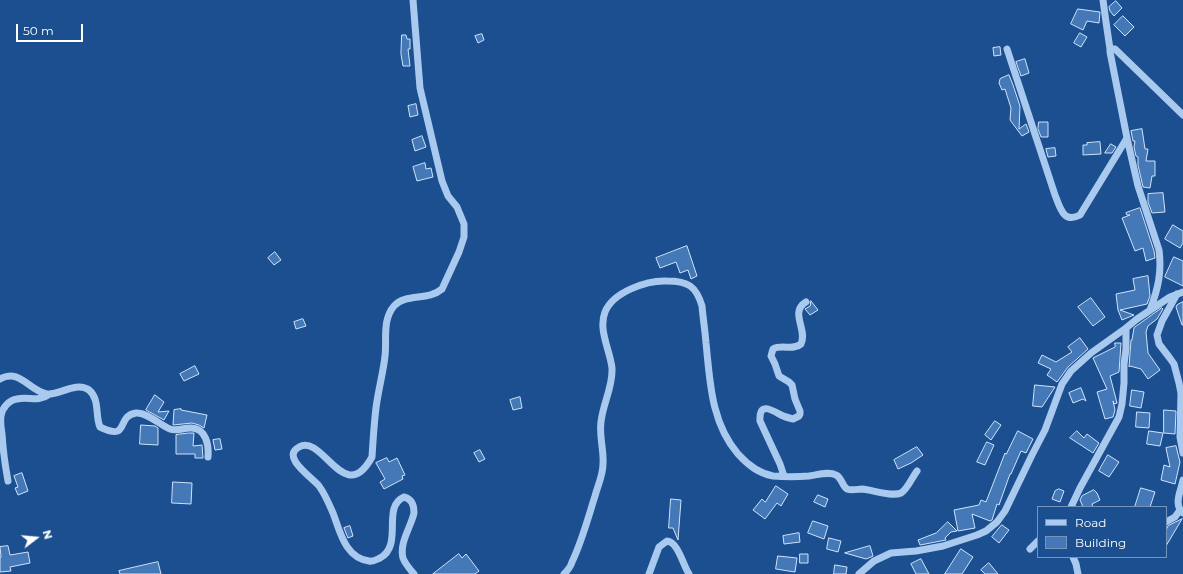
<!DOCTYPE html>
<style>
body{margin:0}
#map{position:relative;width:1183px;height:574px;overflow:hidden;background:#1b4f8f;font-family:Montserrat,sans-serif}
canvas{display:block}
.legend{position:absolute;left:1037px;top:506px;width:130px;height:52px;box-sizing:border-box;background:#1b4f8f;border:1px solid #7695bc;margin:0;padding:5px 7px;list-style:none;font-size:12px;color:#fff}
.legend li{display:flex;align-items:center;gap:8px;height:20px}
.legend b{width:20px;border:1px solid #7695bc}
.north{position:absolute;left:16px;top:518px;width:40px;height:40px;-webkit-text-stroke:3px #1b4f8f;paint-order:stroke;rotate:74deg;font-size:11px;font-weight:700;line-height:16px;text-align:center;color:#fff}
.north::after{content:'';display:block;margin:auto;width:14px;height:18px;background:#fff;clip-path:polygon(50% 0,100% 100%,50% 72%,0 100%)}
.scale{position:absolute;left:16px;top:24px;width:67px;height:18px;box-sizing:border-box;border:2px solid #fff;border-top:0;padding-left:5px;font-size:12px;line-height:14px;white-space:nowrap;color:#fff;-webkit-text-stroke:3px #1b4f8f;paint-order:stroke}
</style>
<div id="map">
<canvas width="1183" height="574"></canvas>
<ul class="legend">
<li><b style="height:5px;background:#a9c9ee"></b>Road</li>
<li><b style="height:11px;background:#4478b7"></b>Building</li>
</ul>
<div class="north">N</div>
<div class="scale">50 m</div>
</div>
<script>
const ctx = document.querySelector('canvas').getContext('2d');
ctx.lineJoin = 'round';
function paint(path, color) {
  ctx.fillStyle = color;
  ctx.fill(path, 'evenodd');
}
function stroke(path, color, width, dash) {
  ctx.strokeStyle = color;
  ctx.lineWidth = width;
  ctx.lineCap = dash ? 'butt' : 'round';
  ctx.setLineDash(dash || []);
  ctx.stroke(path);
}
const building = new Path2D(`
 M1116,1l6,7 -8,8 -4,-5 -1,-4z
 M1078,9l22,3 -1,11 -12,-2 -4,9 -12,-6z
 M1123,16l11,11 -9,9 -11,-11z
 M1080,33l7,4 -6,10 -7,-4z
 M482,34l2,6 -6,3 -3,-7z
 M402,35h4l1,4h3v10h-2l2,17h-7l-2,-12z
 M1000,47l1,8 -7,1 -1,-8z
 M1025,59l4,14 -8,3 -5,-14z
 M1009,75l4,10 7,21 -1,23 7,-5 3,8 -7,4 -12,-16 1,-12 -6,-19 -3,1 -3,-7 1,-4z
 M416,104l2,11 -8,2 -2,-11z
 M1039,122h9v15h-7l-3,-8z
 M1142,129l3,20h3l-2,12h9v15h-3l-2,12 -7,-1 -5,-22v-8l-2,-1 -2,-9 1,-6h-2l-2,-10z
 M422,136l4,11 -11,4 -3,-11z
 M1100,142l1,12 -18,1v-10h4v-2z
 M1111,144l5,3 -4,6h-7z
 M1055,148l1,8 -8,1 -2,-8z
 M425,163l1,6 5,-1 2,9 -16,4 -4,-14z
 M1163,193l2,19 -13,1 -4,-11v-8z
 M1140,208l14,43 1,7 -9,3 -3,-13 -8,3 -13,-33 8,-3h-3l-1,-2z
 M1173,225l10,6v12l-3,5 -15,-9z
 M687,246l10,30 -6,3 -3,-9 -8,3 -4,-11 -16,6 -4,-10z
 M275,252l6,8 -7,5 -6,-7z
 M1174,257l9,4v25l-18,-9z
 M1148,276l2,20 -3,8 -27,6 14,5 -12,5 -4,-10 -2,-16 19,-4 -2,-11z
 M1091,298l14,19 -12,9 -15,-19z
 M811,301l7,9 -8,5 -5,-6 5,-3z
 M1183,302v23h-1l-6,-18 1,-2z
 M1162,308l1,1 -6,10 -9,7 -2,6 2,21 12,17 -12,9 -7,-10 -11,-3 -1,1 2,-27h1l2,-12z
 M303,319l3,7 -10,3 -2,-7z
 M1080,338l8,11 -20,18 -11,15 -10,-7 4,-6 -13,-6 4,-8 14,7 16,-10 -4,-5z
 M1115,343h6l-2,29 -9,4 7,27 -3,1 -1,-3 2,9 -2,7 -8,2 -8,-27 10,-3 -14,-31 22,-11z
 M195,366l4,8 -15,7 -4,-7z
 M1035,385l20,2 -13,20 -9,-1z
 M1081,388l5,13 -3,-2 -10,4 -4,-10z
 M1132,390l12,2 -3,16 -11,-2z
 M155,395l9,7 -6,10 11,-1 -5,9 -18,-10z
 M520,397l2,11 -9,2 -3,-10z
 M181,409v1l26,5 -3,13 -5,-3 -7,-2 -19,2 1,-15z
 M1164,410l12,1 -1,23 -11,-1z
 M1137,412l13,1 -1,15 -13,-1z
 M995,421l6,4 -10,15 -6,-5z
 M141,425l14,1 3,2v17l-18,-1z
 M1018,431l15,8 -7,14 -5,-2 -10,23h-1l-11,31 -2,-1 -5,16 -2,1 -18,-7 3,14 -17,3 -4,-21 25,-5 2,-5 5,2 19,-49 1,1z
 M1077,431l7,7 3,-4 12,9 -6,10 -23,-15z
 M1149,431l14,2 -3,13 -13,-2z
 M189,433h5l-1,13 9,-1 1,13h-8v-4h-19v-19z
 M220,439l2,10 -7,1 -2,-10z
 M987,442l7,3 -9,20 -8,-3z
 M1176,446l4,16 -5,22 -14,-4 3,-15 6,2 -4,-19z
 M917,447l6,8 -12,8 -13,6 -4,-9z
 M480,450l5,9 -6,3 -5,-9z
 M1108,455l11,7 -10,15 -10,-6z
 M387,458l2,4 8,-4 8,17 -3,1 1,3 -19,10 -4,-7 5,-3 -9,-16z
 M22,473l6,18 -10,4 -3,-7 3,-1 -4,-11z
 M173,482l19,1 -1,21 -19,-1z
 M776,486l12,8 -7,12 -4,-3 -12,16 -12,-9 9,-11 3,3z
 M1141,488l14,4 -5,15h-15z
 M1059,489l5,2 -4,11 -8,-3 3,-8z
 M1094,490l3,3 3,7 -8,4 1,3h-10l-3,-7 2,-4z
 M818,495l10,4 -3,8 -11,-5z
 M671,499l10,1 -3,40 -5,-12h-4z
 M1182,519l-16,27v-16l2,-4z
 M813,521l15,5 -4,13 -16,-6z
 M948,522l9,9 -6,1 -6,6 1,2 -26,5 -2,-5 18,-7z
 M1002,525l7,5 -10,13 -7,-6z
 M350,526l3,10 -5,2 -4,-10z
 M799,533l1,9 -16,2 -1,-8z
 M829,538l12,3 -3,11 -11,-3z
 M8,546l2,9 18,-3 2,11 -20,4 1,4 -11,1v-15h1l-1,-10z
 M870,546l3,10 -2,1 -5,2 -21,-6z
 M961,549l12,8 -11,17h-17z
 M459,554l3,4 4,-4 13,17 -4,3h-42z
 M800,554h8v9h-8z
 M778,556l19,2 -2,14 -19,-3z
 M921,559l8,15h-13l-5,-10z
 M158,562l3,12h-41l-1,-3z
 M989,563l9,11h-13l-4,-4z
 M835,565l12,2 -1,7h-12z`);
const minor = new Path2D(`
 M413,0l7,88 22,93 6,15 9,11 7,17v13l-5,15 -17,37c-14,12 -36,4 -48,17 -12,14 -7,34 -9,50 -2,18 -7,35 -9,52 -2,16 -3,33 -4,49 -28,51 -49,-24 -73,-10 -19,10 14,31 20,39 6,8 10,18 14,27 7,18 12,45 36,48 4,1 7,-1 11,-3 24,-13 1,-51 24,-61 8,2 10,8 10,16 -3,14 -15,30 -11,45 2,6 7,11 11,16
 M1103,0l3,22 4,27
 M1007,49l48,146c5,12 8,29 25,20l47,-77
 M1177,294l-15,27 -5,14 2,9 10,13 5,7 5,19 2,10 -1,44 3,16
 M1150,310c8,-21 12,-38 9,-60l-21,-64 -11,-48 -17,-86v-3h5l68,66
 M0,379c20,-11 29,12 47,15 11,2 29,-13 42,-4 11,9 6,26 11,37 31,15 15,-11 36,-14 11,-1 24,12 34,16 7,3 14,-2 22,-1 14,1 17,17 16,29
 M784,476l-4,-12 -20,-43c-1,-19 10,-12 21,-6 4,2 8,3 12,4l6,-3 1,-2v-3l-5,-12 -3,-14 -3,-3 -10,-6 -4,-12 -4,-8 2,-7c9,-5 20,2 28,-5 7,-14 -12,-32 5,-42
 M1183,480c-2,11 -10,24 0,33
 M8,481c-3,-16 -5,-31 -6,-47 -1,-6 -2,-12 -1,-18 1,-8 8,-16 16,-17 13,-3 19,4 33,-5
 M1071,507l9,-19 39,-71 3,-13 2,-21v-19l2,-15v-21
 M1166,522l9,-5 5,-7
 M1030,549l8,-8
 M1073,557l3,7 2,10
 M564,574c3,-3 7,-8 8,-12 10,-21 16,-44 23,-66 3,-11 8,-21 8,-32 1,-14 -4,-28 -2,-42 2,-19 12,-35 11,-54 -2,-18 -14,-38 -7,-56 8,-20 42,-32 62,-31 21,0 29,5 35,25 1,12 3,24 4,37 4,38 5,80 32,111 10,11 20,19 35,22 11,1 25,1 36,0 8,-1 20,-5 27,-1 6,3 6,11 11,14 5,2 11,0 15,0 11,1 30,8 39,4 6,-3 12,-17 16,-22
 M649,574l10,-27 8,-6c11,1 16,24 22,33
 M859,574l15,-13 17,-8 25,-2 27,-5 34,-11 9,-4 11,-9 8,-11 27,-56 13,-25 17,-46 9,-13 20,-18 35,-25 11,-9 33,-22 13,-5`);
paint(building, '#4478b7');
stroke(building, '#cfe3fa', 1);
stroke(minor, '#a9c9ee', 7);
</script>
